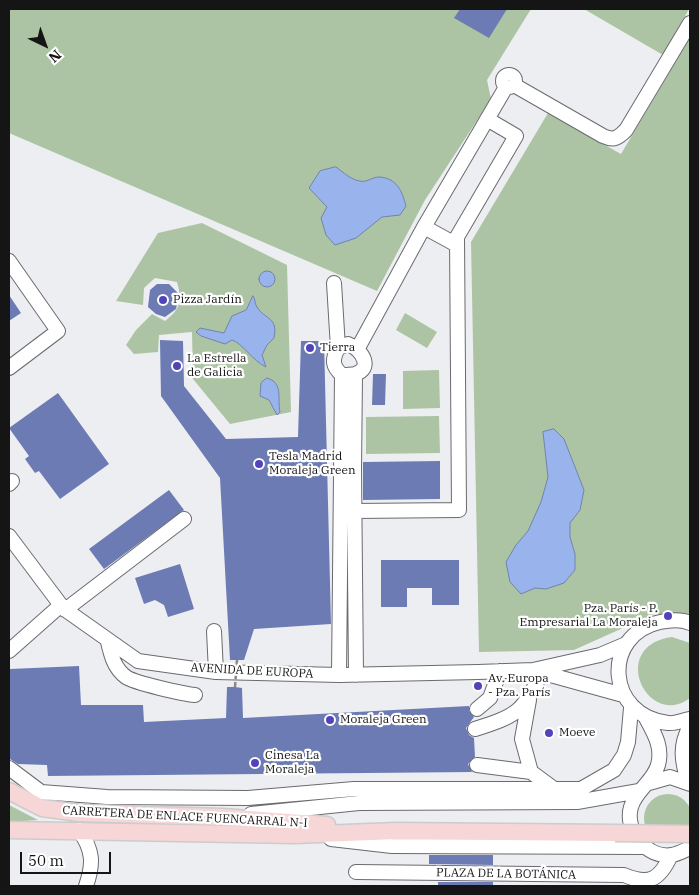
<!DOCTYPE html>
<meta charset="utf-8">
<style>
body{margin:0}
#map{position:relative;width:699px;height:895px;overflow:hidden;background:#edeef2;font-family:"IBM Plex Serif",serif}
canvas{display:block}
.frame{position:absolute;inset:0;border:10px solid #151516;pointer-events:none}
.north{position:absolute;left:20px;top:20px;width:50px;height:50px;-webkit-text-stroke:4px #fff;paint-order:stroke;rotate:138deg;font-size:14px;font-weight:700;line-height:20px;text-align:center;color:#151516}
.north::after{content:'';display:block;margin:auto;width:18px;height:22px;background:#151516;clip-path:polygon(50% 0,100% 100%,50% 72%,0 100%)}
.scale{position:absolute;left:20px;top:852px;width:91px;height:22px;box-sizing:border-box;border:2px solid #151516;border-top:0;padding-left:6px;font-size:15px;line-height:18px;white-space:nowrap;color:#151516;-webkit-text-stroke:4px #fff;paint-order:stroke}
</style>
<div id="map">
<canvas width="699" height="895"></canvas>
<div class="frame"></div>
<div class="north">N</div>
<div class="scale">50 m</div>
</div>
<script>
const ctx = document.querySelector('canvas').getContext('2d');
ctx.lineJoin = 'round';
function paint(path, color) {
  ctx.fillStyle = color;
  ctx.fill(path, 'evenodd');
}
function stroke(path, color, width, dash) {
  ctx.strokeStyle = color;
  ctx.lineWidth = width;
  ctx.lineCap = dash ? 'butt' : 'round';
  ctx.setLineDash(dash || []);
  ctx.stroke(path);
}
function drawText(font, color, halo, rows, align = 'center') {
  ctx.font = font + ' "IBM Plex Serif",serif';
  ctx.lineWidth = 4.5;
  ctx.setLineDash([]);
  ctx.textBaseline = 'middle';
  ctx.strokeStyle = halo;
  ctx.fillStyle = color;
  for (const [text, x, y, turn = 0] of rows) {
    ctx.save();
    ctx.translate(x, y);
    ctx.rotate((+turn || 0) * Math.PI / 180);
    ctx.textAlign = isNaN(turn) ? turn : align;
    if (halo) ctx.strokeText(text, 0, 0);
    ctx.fillText(text, 0, 0);
    ctx.restore();
  }
}
const green = new Path2D(`
 M9,9h522l-44,71 4,19 -66,101 -48,91 -368,-158z
 M584,9h105l-26,46z
 M690,38v582l-36,-6 -80,36 -95,2 -8,-410 77,-129 73,41z
 M202,223l85,42 4,147 -61,12 -37,-45 -1,-47 -33,3 -1,17 -24,2 -8,-9 10,-15 16,-16 13,7c16,-12 17,-21 12,-39l-22,-4 -11,10 -1,17 -27,-4 42,-68z
 M405,313l32,19 -10,16 -31,-18z
 M439,370l1,38 -37,1v-38z
 M439,416l1,37 -74,1v-37z
 M672,637l18,6v55c-42,32 -83,-52 -18,-61z
 M644 818a24 24 0 1 1 48 0a24 24 0 1 1-48 0Z
 M9,805l29,15 -29,2z`);
const water = new Path2D(`
 M336,167c7,5 15,13 24,14 6,2 12,-4 19,-4 18,1 23,14 27,29l-6,9 -18,2 -26,21 -21,7 -9,-10 -5,-17 6,-11 -18,-19 11,-17z
 M259 279a8 8 0 1 1 16 0a8 8 0 1 1-16 0Z
 M253,296c3,4 1,7 4,11 9,14 21,9 17,31l-7,7 -5,10 4,12c-13,-6 -24,-24 -34,-27l-7,4 -24,-8 -5,-4 4,-4 24,5 8,-17 14,-6z
 M267,378c17,5 10,20 13,34l-3,3 -8,-15 -9,-4 1,-13z
 M554,429l10,10 20,51 -4,20 -10,13v14l5,17v16l-11,13 -18,6 -11,-1 -14,6 -11,-12 -4,-20 10,-17 12,-14 13,-29 7,-25 -5,-45z`);
const building = new Path2D(`
 M460,9h47l-18,29 -35,-20z
 M157,284h12l9,9 -2,1 2,6 -2,9 -11,8 -9,-3 -8,-7 2,-17z
 M9,295l12,18 -12,8z
 M160,340l23,1 1,45 42,53 72,-2 3,-96h23l7,283 -77,5 -10,31h-14l-10,-182 -59,-82z
 M373,374h13l-1,31h-13z
 M58,393l51,71 -49,35 -21,-28 -4,2 -10,-14 4,-3 -20,-28z
 M440,461v38l-77,1v-38z
 M169,490l15,20 -80,59 -15,-20z
 M381,560h78v45h-27v-17h-25v19h-26z
 M180,564l14,45 -26,8 -4,-12 -9,-5 -11,4 -9,-26z
 M79,666l2,39h62l1,17 82,-4 1,-31h8l7,1 1,30 226,-12v5l5,6 -8,11 3,7 5,3 1,19 -7,7 4,8 -424,4 -1,-11 -29,-1 -8,-5v-90z
 M429,855h64v10l-64,-1z
 M438,882h55v4h-55z`);
const minor = new Path2D(`
 M503 81a6 6 0 1 1 12 0a6 6 0 1 1-12 0Z
 M514,85l89,51c11,5 15,2 23,-6l64,-107
 M424,227l33,18
 M9,261l49,70 -49,37
 M334,283l4,65c-6,12 -6,18 4,27 3,0 9,0 13,-1 18,-5 8,-24 -7,-30l-10,4
 M358,348l66,-121 82,-140
 M355,374l-1,96 2,205
 M9,484l3,-3
 M354,511l105,-1 -2,-273 59,-101 -29,-17
 M9,536l54,72 75,53 78,11 123,3 139,-3 55,-2 67,-15 26,-11
 M65,610l119,-91
 M690,623c-9,-4 -20,-3 -30,-1 -59,13 -54,94 8,101 7,1 15,-3 22,-4
 M214,631l2,41
 M108,642c3,13 6,26 18,35 9,6 57,17 69,18
 M9,651l52,-46
 M536,671l87,24
 M339,675l3,-300
 M529,700l-7,39 9,33
 M477,709l13,-11 10,-27
 M646,718c8,15 17,29 12,47 -5,17 -22,25 -27,42 -7,23 16,52 41,48 6,-1 13,-5 18,-7
 M475,729c41,-13 49,-17 66,-56
 M477,765l54,7 23,17
 M9,768l32,24 66,5 141,1 106,-9h227l33,-19 10,-15 4,-13 3,-34
 M688,782c-6,-21 -9,-36 2,-56
 M649,783l21,-6 20,7
 M251,814l108,-11 218,-1 62,-11
 M79,830c14,20 15,33 7,56
 M331,839l61,7 252,1
 M356,872l268,3c26,11 36,4 47,-20`);
const major = new Path2D(`
 M9,791l33,17 37,5 144,4 104,8
 M9,830l286,5 101,-4 219,2`);
const pathBridge = new Path2D(`
 M235,687l2,-27`);
const majorBridge = new Path2D(`
 M615,833l75,1`);
const markers = [
 [163,300,5,"#5144bb"],
 [310,348,5,"#5144bb"],
 [177,366,5,"#5144bb"],
 [259,464,5,"#5144bb"],
 [668,616,5,"#5144bb"],
 [478,686,5,"#5144bb"],
 [330,720,5,"#5144bb"],
 [549,733,5,"#5144bb"],
 [255,763,5,"#5144bb"]
];
const poiNames = [
 ["Pizza Jardín",173,300],
 ["Tierra",320,348],
 ["La Estrella",187,359],
 ["de Galicia",187,373],
 ["Tesla Madrid",269,457],
 ["Moraleja Green",269,471],
 ["Pza. París - P.",658,609,"right"],
 ["Empresarial La Moraleja",658,623,"right"],
 ["Av. Europa",488,679],
 ["- Pza. París",488,693],
 ["Moraleja Green",340,720],
 ["Moeve",559,733],
 ["Cinesa La",265,756],
 ["Moraleja",265,770]
];
const streetNames = [
 ["AVENIDA DE EUROPA",252,671,3],
 ["CARRETERA DE ENLACE FUENCARRAL N-I",185,817,3],
 ["PLAZA DE LA BOTÁNICA",506,874,1]
];
paint(green, '#acc4a3');
paint(water, '#99b4ed');
stroke(water, '#7184ac', 1);
paint(building, '#6c7bb3');
stroke(minor, '#6a6b6f', 16);
stroke(major, '#ccc', 19);
stroke(minor, '#fff', 14);
stroke(major, '#f7d6d7', 16);
stroke(majorBridge, '#ccc', 19, []);
stroke(pathBridge, '#89898c', 2.5, [5, 2.5]);
stroke(majorBridge, '#f7d6d7', 16);
for (const [x, y, r, color] of markers) {
  const dot = new Path2D();
  dot.arc(x, y, r, 0, 2 * Math.PI);
  ctx.fillStyle = color;
  ctx.fill(dot);
  stroke(dot, '#fff', 2);
}
drawText('12px', '#151516', '#fff', poiNames, 'left');
drawText('12px', '#151516', '#fff', streetNames);
</script>
